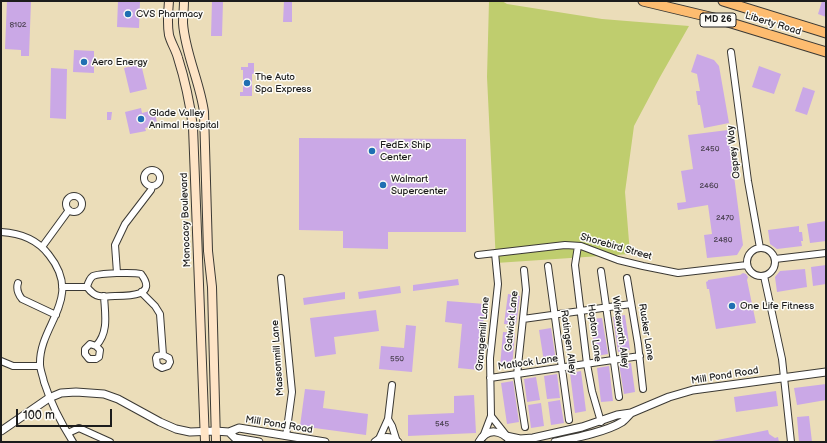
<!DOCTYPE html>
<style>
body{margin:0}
#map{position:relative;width:827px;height:443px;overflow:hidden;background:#ebddb9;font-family:"Balsamiq Sans",sans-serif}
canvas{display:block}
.frame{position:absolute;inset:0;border:2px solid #1c1c1c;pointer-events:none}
.scale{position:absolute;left:16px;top:409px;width:96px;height:18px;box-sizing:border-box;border:2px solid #1c1c1c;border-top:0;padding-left:5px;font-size:12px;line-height:14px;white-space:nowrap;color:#1c1c1c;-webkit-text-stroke:3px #fdfcf7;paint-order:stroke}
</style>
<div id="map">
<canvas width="827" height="443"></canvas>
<div class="frame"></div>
<div class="scale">100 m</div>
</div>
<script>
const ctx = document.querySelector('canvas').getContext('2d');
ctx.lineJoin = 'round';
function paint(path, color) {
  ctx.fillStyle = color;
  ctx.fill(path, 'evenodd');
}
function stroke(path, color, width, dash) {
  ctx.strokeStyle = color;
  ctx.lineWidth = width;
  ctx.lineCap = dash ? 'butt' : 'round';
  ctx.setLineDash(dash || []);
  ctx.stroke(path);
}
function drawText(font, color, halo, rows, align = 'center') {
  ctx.font = font + ' "Balsamiq Sans",sans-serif';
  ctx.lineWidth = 3;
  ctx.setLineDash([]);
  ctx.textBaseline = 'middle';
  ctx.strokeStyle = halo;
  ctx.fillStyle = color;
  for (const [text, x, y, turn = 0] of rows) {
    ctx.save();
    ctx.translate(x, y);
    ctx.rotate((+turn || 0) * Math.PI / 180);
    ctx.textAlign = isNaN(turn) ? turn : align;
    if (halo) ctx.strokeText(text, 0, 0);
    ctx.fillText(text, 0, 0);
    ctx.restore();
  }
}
const green = new Path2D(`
 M489,1h13l5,3 95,15 87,7 -29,51 -26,49 -9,66 5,62 -134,9 -9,-186z`);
const building = new Path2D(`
 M7,1h24l-2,55h-8v-6l-16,-1z
 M118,1h22l-1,27 -22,-1z
 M212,1h11l-1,35h-11z
 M284,1h8v21h-9z
 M822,1h4v16l-8,-3z
 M74,50l20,1v22l-21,-1z
 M697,54l17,6 5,6 10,57 -25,5 -4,-23h-2l-2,-14h4l-3,-17 -6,-2z
 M248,63h6v11h-2v22h-12v-4h3v-22h-2v-3h7z
 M141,64l6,25 -17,4 -6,-25z
 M759,66l22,8 -7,20 -22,-7z
 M51,68l16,1 -1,50 -16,-1z
 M803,87l12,4 -8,24 -12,-4z
 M141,108l1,5 12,-3 3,12 -6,2v3l-6,1 1,3 -16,3 -5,-22z
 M107,112h5l-1,8h-4z
 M728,130l15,115 -6,10 -30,3 -3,-23 8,-1 -4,-29 -30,5 -1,-7 9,-1 -5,-31 12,-2 -5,-34z
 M299,138l167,1v93h-78v17l-45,-1v-17l-44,-1z
 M826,221v20l-16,2 -3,-19z
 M799,226v6h3l1,9h-2l1,5 -25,3 -7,-5 -2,-14z
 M826,265v19l-13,2 -2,-19z
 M805,269l2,18 -30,5 -2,-15 5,-6z
 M743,273l3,1 2,3 -1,3 9,43 -40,6 -7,-40h-2l-1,-7 2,-1v-1l32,-5z
 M458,279l1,6 -46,6v-6z
 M400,286l1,7 -42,6 -1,-7z
 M345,292v7l-41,6 -1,-7z
 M508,294l12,2 -4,29 -12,-1z
 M447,301l38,3 -6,66 -21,-2 4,-44 -17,-2z
 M376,310l3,21 -45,6 2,17 -21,3 -5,-39z
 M625,315l5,35 -12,2 -5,-35z
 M602,318l6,36 -12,2 -6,-37z
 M406,325l10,1 -4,46 -33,-3 2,-23 23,2z
 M551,328l5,33 -12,1 -5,-32z
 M503,332l12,1 -3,35 -12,-1z
 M631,363l4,29 -11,2 -5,-30z
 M609,366l4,35 -12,1 -4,-34z
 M581,371l5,40 -11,2 -5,-40z
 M557,374l3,24 -13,1 -3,-23z
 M536,377l4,23 -13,2 -3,-23z
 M513,381l6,41 -12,2 -6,-41z
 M826,384v16l-29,5 -3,-17z
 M305,389l20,2 -2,17 45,6 -2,21 -66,-9z
 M776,391l2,15 -42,6 -2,-15z
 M474,395l2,38 -68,3v-21l46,-2v-17z
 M560,400l4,23 -13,2 -3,-23z
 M541,403l3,23 -13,2 -3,-23z
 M809,416l3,26h-13l-2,-25z
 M768,430l1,4 6,4 3,-1 1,5h-72z`);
const minor = new Path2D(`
 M731,52l17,129 12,67
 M144 178a8 8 0 1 1 16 0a8 8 0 1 1-16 0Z
 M66 204a8 8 0 1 1 16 0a8 8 0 1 1-16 0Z
 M1,232c19,1 36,7 48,23 35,44 -10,69 -9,109 0,6 3,12 4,18 7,22 17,41 29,60
 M578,246l-3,19 12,99 5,27 9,31
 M42,247l27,-37
 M747 262a14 14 0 1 1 28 0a14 14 0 1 1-28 0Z
 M478,255l87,-10 16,1 37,14 25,6 35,7 69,-8
 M775,259l51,-6
 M548,266l21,154
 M524,270l2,20 -9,85 8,52
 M601,271l18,126
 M117,273l-2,-28 10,-21 26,-34 1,-4
 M764,276l18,83 9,83
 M281,278l11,114 -6,44
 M627,278l11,66 5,45
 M18,283c-2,6 0,11 4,16l34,16
 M62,287h25c3,4 7,8 12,9 5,1 11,0 16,0 14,0 43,0 26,-22 -7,-2 -42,-1 -48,2 -4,3 -5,7 -6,11
 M141,292l14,14 5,8 3,41 -6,1 -1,2 1,7 5,3 6,-2 2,-4 -1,-4 -6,-3
 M523,319l108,-15
 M96,346l4,4 -1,7 -3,2h-7l-4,-5v-5l5,-5 6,2c13,-14 9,-32 8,-50
 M1,361l12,5h27
 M490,378l150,-22
 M491,416l15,19
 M388,419l4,7 5,16
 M68,433l11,-5 31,14
 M483,437l8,-21 -1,-58 8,-74 -3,-31
 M379,439l9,-20 4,-34`);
const tertiary = new Path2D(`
 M1,431l48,-33 12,-5 15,-1 28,2 14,5 42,23 16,7 14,3 25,-1 14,1 10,-4 86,14
 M229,432l6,6 24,4
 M506,436l14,3 13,-1 49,-11 35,-12 14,-2 38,-16 24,-7 133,-18
 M375,442c8,-6 15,-6 23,0
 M479,442c8,-15 23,-12 32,0
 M555,442c19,-4 51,-10 67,-20 3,-2 6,-6 9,-9`);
const secondary = new Path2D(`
 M169,1c-1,11 -2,23 0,34 2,8 7,15 9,23 7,22 12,46 15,69l12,315
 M184,1c0,7 -1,15 -1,22 2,30 17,59 21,89l4,139 4,36 4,155`);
const primary = new Path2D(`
 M643,1l75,18 108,33
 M723,1l103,32`);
const markers = [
 [128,14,4,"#1f6fb2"],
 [84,62,4,"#1f6fb2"],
 [247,83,4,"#1f6fb2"],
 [141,119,4,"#1f6fb2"],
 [372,151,4,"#1f6fb2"],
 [383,185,4,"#1f6fb2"],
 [732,306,4,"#1f6fb2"]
];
const numberNames = [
 ["8102",18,25],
 ["2450",710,149],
 ["2460",709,186],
 ["2470",725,218],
 ["2480",723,240],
 ["550",397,359],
 ["545",442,424]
];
const shields = [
 [718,20,36]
];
const shieldNames = [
 ["MD 26",718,20]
];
const poiNames = [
 ["CVS Pharmacy",136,14],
 ["Aero Energy",92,62],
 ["The Auto",255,77],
 ["Spa Express",255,89],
 ["Glade Valley",149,113],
 ["Animal Hospital",149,125],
 ["FedEx Ship",380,145],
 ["Center",380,157],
 ["Walmart",391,179],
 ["Supercenter",391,191],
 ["One Life Fitness",740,306]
];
const streetNames = [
 ["Liberty Road",773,24,17],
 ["Osprey Way",734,152,-97],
 ["Monocacy Boulevard",186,220,-92],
 ["Shorebird Street",616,247,16],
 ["Gatwick Lane",512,321,-84],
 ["Wirksworth Alley",620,332,82],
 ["Rucker Lane",646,332,81],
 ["Hopton Lane",594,333,83],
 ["Grangemill Lane",483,334,-85],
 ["Ratingen Alley",568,342,82],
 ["Massonmill Lane",278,358,-94],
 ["Matlock Lane",528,363,-8],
 ["Mill Pond Road",725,376,-9],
 ["Mill Pond Road",279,425,9]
];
paint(green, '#bfcd6e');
paint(building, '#caa8e6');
stroke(minor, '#3b3934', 8);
stroke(tertiary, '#3b3934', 9);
stroke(secondary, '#3b3934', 10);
stroke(primary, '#3b3934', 11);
stroke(minor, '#fff', 6);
stroke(tertiary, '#fff', 7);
stroke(secondary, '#fee4c6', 8);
stroke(primary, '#fdbc70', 9);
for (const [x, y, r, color] of markers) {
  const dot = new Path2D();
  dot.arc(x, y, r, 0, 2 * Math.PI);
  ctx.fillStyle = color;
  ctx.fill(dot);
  stroke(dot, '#fdfcf7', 1.5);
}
drawText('8px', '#483f4e', null, numberNames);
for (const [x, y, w] of shields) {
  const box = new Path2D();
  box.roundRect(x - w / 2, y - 7, w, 14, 3);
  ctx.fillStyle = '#fdfcf7';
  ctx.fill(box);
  stroke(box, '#1c1c1c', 1);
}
drawText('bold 9px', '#1c1c1c', null, shieldNames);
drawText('10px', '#1c1c1c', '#fdfcf7', poiNames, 'left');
drawText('10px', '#1c1c1c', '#fdfcf7', streetNames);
</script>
